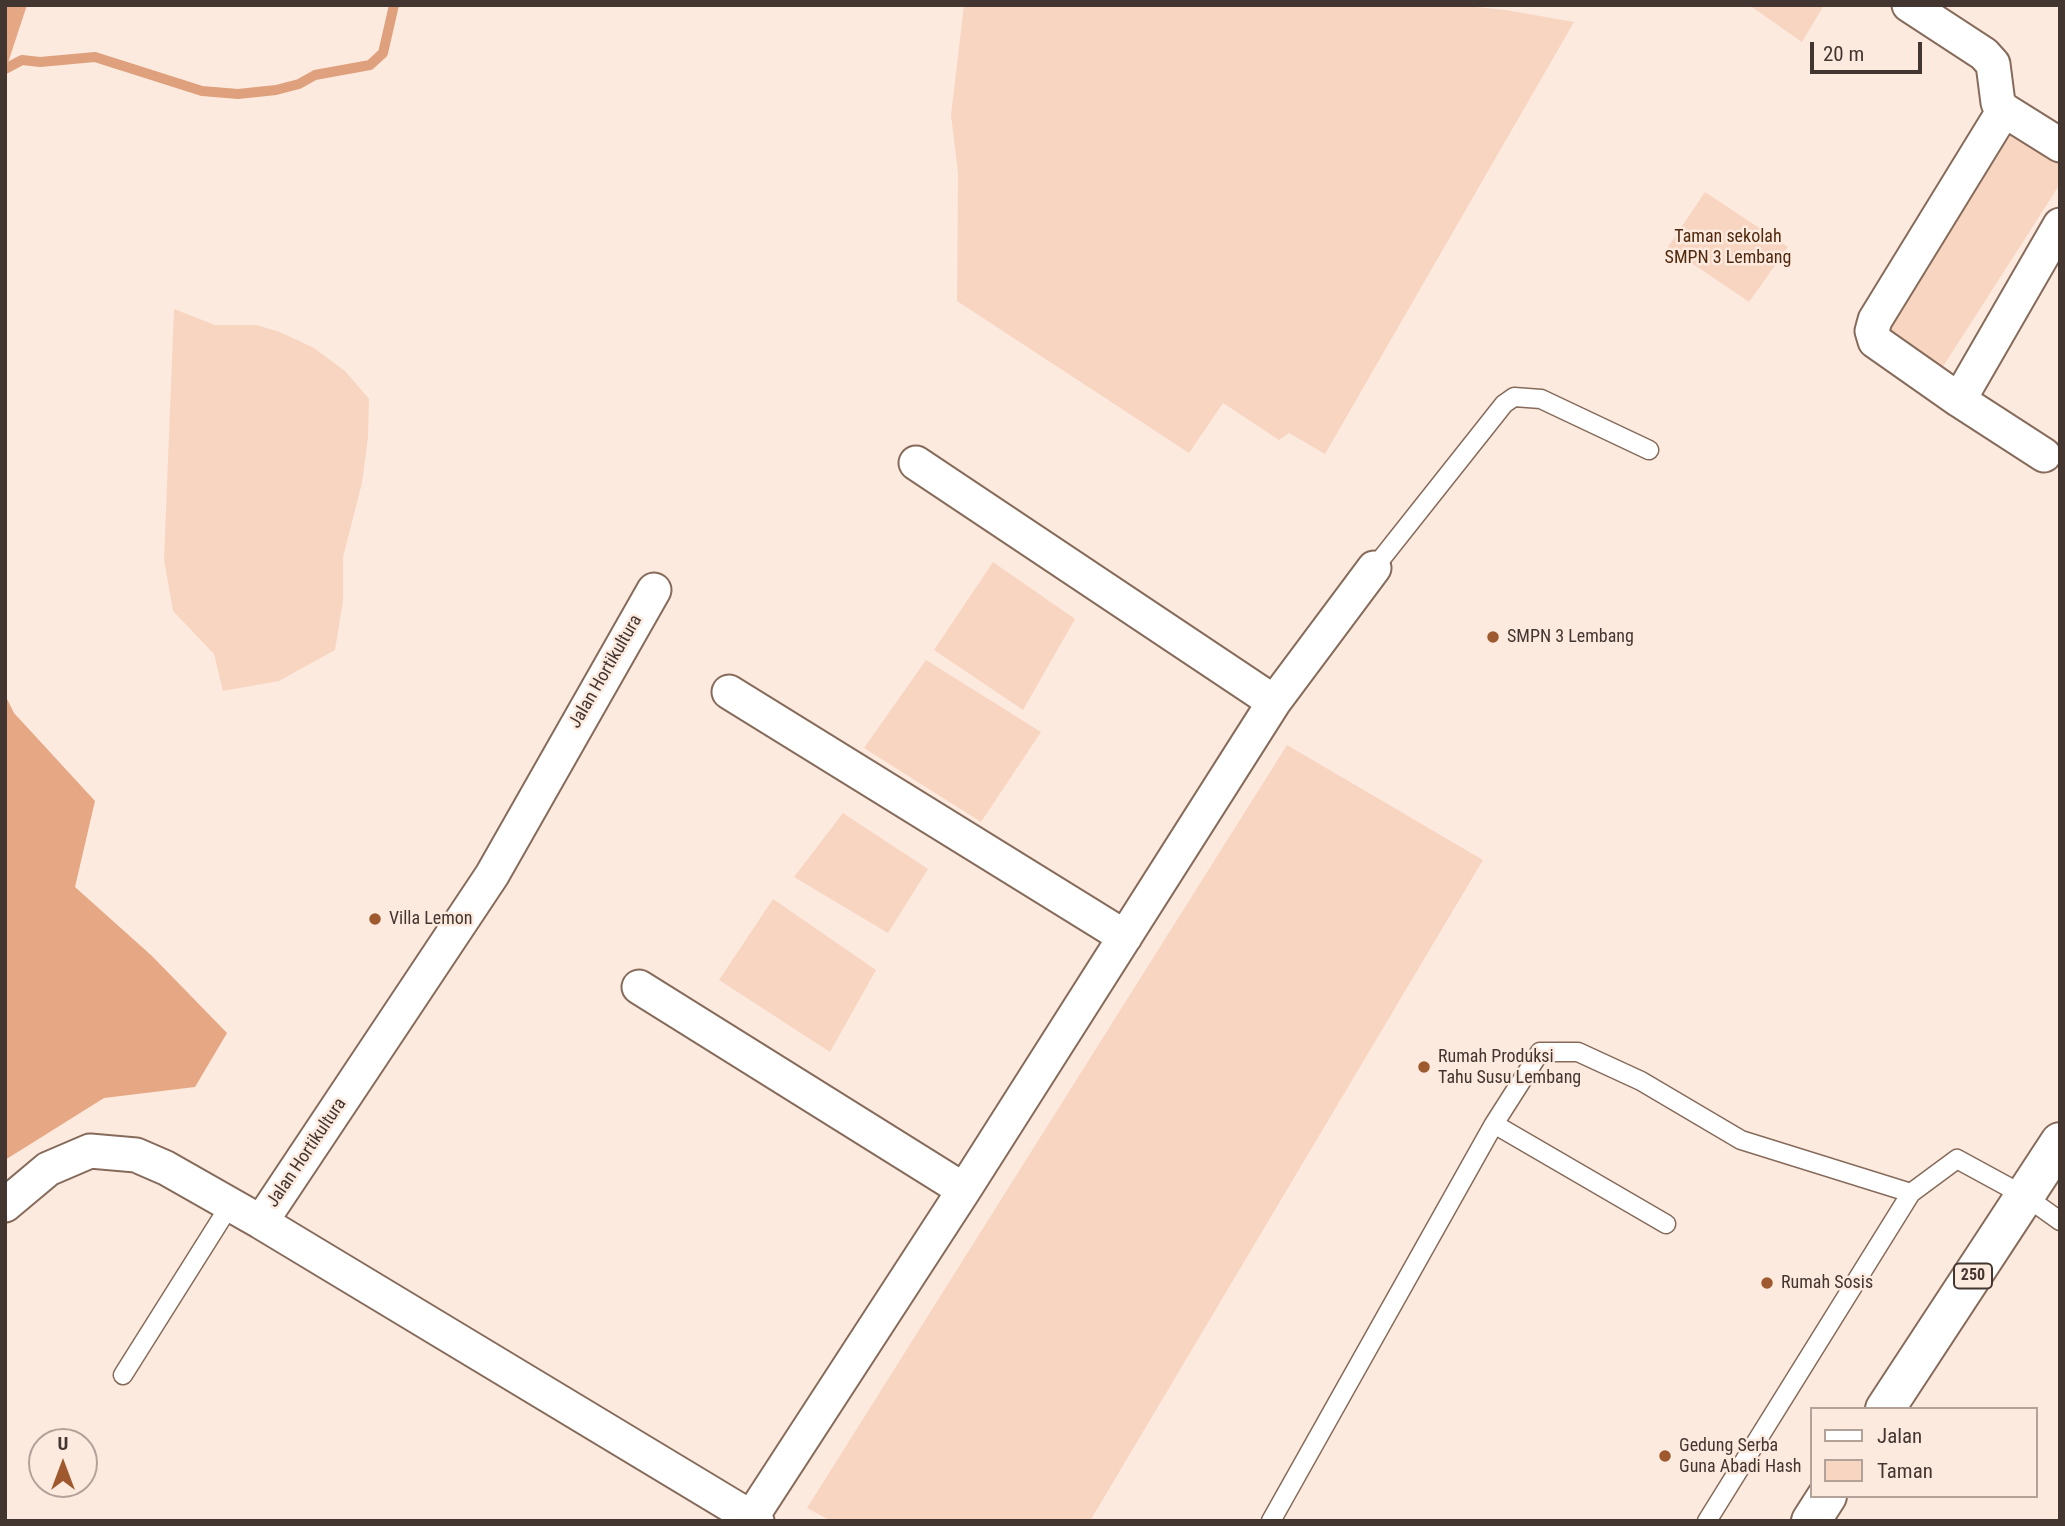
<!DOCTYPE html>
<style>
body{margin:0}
#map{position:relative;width:2065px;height:1526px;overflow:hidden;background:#fdeadf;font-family:"Roboto Condensed",sans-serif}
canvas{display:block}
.frame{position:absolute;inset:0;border:7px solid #433630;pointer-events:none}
.legend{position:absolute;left:1810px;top:1407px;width:228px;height:91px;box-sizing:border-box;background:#fdeadf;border:2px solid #b3a299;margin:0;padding:9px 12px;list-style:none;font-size:21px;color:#433630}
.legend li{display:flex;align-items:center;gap:14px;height:35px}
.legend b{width:35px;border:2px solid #b3a299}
.north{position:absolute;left:28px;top:1428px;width:70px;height:70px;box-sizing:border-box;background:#fdeadf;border:2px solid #b3a299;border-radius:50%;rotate:0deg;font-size:19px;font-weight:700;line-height:28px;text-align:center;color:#433630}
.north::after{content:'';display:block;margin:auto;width:24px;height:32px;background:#9f592e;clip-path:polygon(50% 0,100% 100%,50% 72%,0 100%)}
.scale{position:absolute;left:1810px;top:42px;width:112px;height:32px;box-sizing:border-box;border:4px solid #433630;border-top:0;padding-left:9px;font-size:21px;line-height:24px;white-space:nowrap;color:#433630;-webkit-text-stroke:5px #fdeadf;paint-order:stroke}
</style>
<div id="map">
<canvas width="2065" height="1526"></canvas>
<div class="frame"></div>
<ul class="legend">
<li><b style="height:9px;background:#fff"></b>Jalan</li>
<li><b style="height:19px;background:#f8d5c1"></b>Taman</li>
</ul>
<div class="north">U</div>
<div class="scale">20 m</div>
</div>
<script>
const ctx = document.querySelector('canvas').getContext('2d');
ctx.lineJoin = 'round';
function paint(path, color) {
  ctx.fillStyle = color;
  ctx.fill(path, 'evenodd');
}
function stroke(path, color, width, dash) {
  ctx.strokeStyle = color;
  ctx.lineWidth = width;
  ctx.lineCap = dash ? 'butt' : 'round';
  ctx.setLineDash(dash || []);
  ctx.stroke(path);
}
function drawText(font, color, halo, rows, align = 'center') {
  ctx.font = font + ' "Roboto Condensed",sans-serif';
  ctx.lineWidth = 5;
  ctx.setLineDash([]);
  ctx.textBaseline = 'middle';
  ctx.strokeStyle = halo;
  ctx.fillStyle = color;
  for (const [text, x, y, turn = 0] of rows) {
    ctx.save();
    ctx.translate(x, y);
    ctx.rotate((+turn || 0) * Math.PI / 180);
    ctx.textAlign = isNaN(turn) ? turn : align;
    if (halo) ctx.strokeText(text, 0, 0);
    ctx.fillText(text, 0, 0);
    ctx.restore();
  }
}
const green = new Path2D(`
 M964,5h491l51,5 68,12 -249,432 -36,-21 -10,7 -56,-37 -34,50 -232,-152 1,-128 -7,-58z
 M1749,5h75l-22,37z
 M2011,122l49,30v32l-123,192 -56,-45z
 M1705,192l83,55 -39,55 -81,-55z
 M174,309l41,16h41l24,7 34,16 31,23 24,28 -1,38 -6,46 -19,74v44l-8,49 -56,31 -56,10 -9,-37 -41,-43 -9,-51z
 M993,562l82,57 -52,91 -89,-60z
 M926,660l115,72 -60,90 -117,-74z
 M1287,745l196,115 -393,661h-259l-24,-13z
 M843,813l85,56 -40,64 -94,-56z
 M773,899l103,71 -46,82 -111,-72z`);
const forest = new Path2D(`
 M5,5h22l-22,67z
 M5,695l9,18 81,88 -20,86 77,69 75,77 -32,54 -91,11 -99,62z`);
const stream = new Path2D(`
 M5,69l17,-9 18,2 55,-5 107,34 36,3 38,-4 23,-6 16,-9 55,-10 13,-12 11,-48`);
const service = new Path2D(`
 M1374,568l130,-164 10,-7 27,2 108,51
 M1494,1124l172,100
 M123,1375l107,-170
 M1271,1521l223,-397 46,-72h38l63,29 100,59 170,53
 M1707,1521l204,-328 46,-34 68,37 35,25`);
const minor = new Path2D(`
 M1909,5l75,49 9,10 5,39 6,7 56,35
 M2004,110l-129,210 -3,11 3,10 84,59 85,55
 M1959,400l101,-175
 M654,590l-162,285 -231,347 496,299
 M729,692l396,245
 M1274,702l100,-134
 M639,987l325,203
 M5,1205l43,-36 42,-18 46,4 30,13 95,54
 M749,1521l215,-331 310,-488 -358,-239`);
const primary = new Path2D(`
 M1885,1409l175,-267
 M1811,1521l16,-25`);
const markers = [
 [1493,637,7,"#9f592e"],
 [375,919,7,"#9f592e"],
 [1424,1067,7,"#9f592e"],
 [1767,1283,7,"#9f592e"],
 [1665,1456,7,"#9f592e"]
];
const shields = [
 [1973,1276,38]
];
const shieldNames = [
 ["250",1973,1276]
];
const parkNames = [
 ["Taman sekolah",1728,237],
 ["SMPN 3 Lembang",1728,258]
];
const poiNames = [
 ["SMPN 3 Lembang",1507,637],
 ["Villa Lemon",389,919],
 ["Rumah Produksi",1438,1057],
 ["Tahu Susu Lembang",1438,1078],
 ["Rumah Sosis",1781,1283],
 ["Gedung Serba",1679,1446],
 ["Guna Abadi Hash",1679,1467]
];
const streetNames = [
 ["Jalan Hortikultura",606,672,-60],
 ["Jalan Hortikultura",307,1153,-56]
];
paint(green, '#f8d5c1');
paint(forest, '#e6a884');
stroke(stream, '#dfa17d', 10);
stroke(service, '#866b5b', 21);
stroke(minor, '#866b5b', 37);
stroke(primary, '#866b5b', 42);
stroke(service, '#fff', 18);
stroke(minor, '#fff', 33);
stroke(primary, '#fff', 38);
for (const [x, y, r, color] of markers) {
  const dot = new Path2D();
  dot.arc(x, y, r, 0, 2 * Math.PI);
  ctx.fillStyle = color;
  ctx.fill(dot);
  stroke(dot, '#fdeadf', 2.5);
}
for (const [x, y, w] of shields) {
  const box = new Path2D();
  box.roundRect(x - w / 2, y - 12.5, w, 25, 5);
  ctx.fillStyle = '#fdeadf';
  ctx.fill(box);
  stroke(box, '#433630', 2);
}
drawText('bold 16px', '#433630', null, shieldNames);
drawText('18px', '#51290f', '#fdeadf', parkNames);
drawText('18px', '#433630', '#fdeadf', poiNames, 'left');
drawText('18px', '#433630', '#fdeadf', streetNames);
</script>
